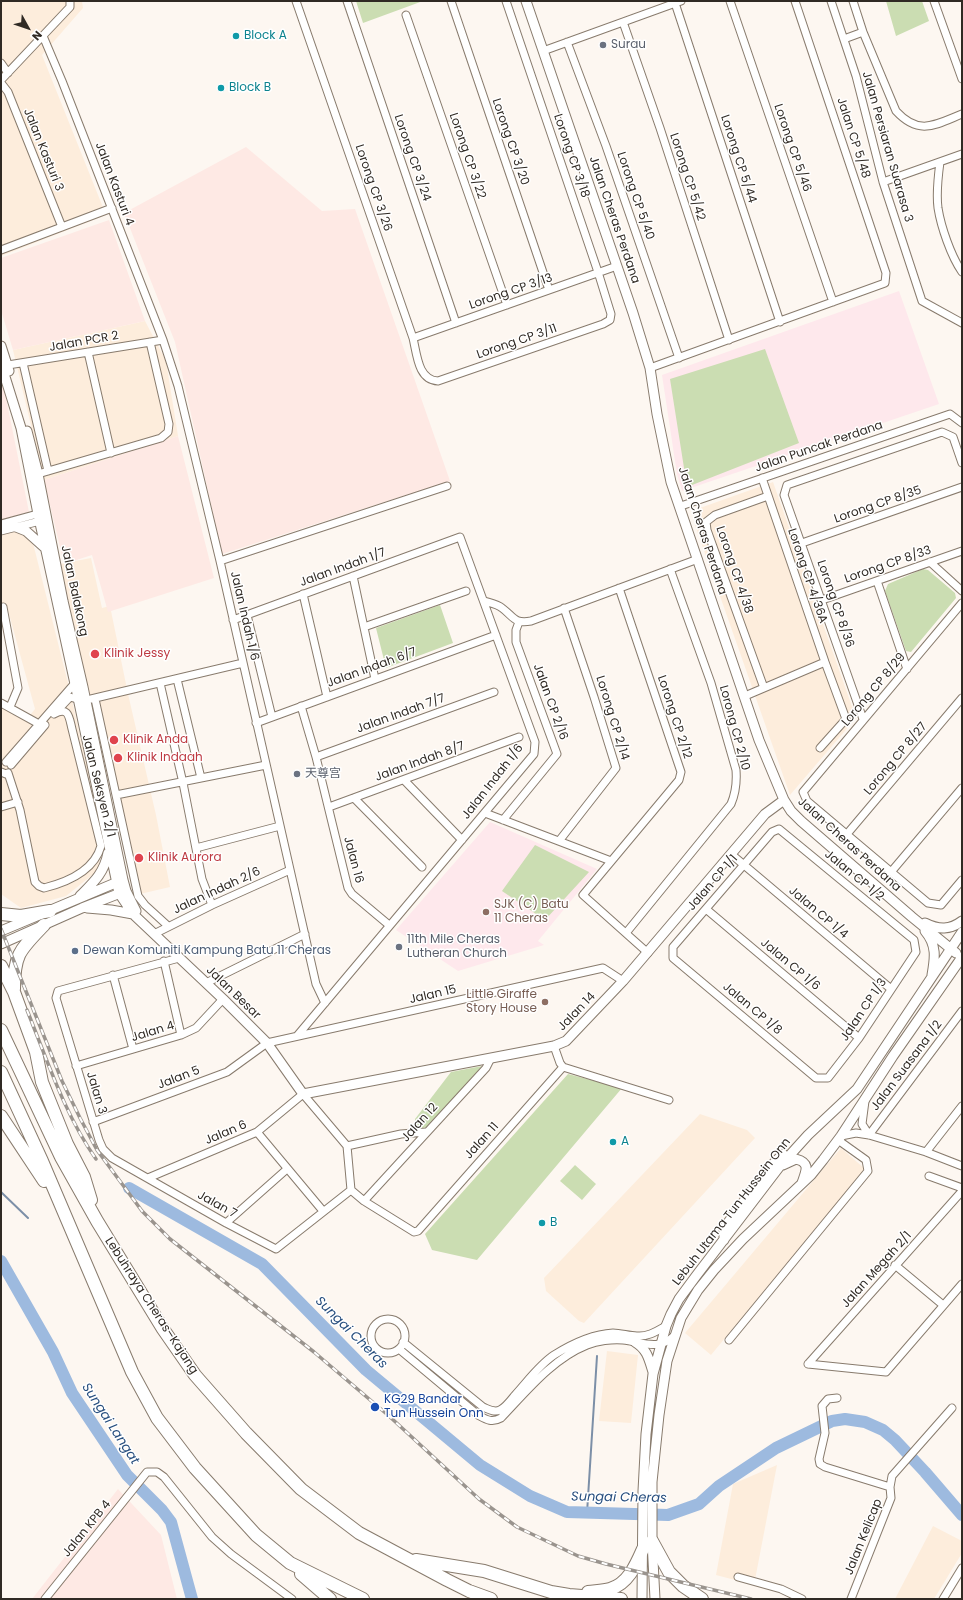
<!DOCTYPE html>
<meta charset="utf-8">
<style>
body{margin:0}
#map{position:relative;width:963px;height:1600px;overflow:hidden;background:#fdf7f1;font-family:Poppins,sans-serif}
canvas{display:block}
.frame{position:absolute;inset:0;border:2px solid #302a24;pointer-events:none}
.north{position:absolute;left:8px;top:8px;width:40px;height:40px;-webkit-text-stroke:3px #fff;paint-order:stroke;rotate:130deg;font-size:11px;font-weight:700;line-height:16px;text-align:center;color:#302a24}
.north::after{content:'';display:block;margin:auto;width:14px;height:18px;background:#302a24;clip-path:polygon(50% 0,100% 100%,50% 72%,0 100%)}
</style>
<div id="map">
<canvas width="963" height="1600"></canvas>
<div class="frame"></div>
<div class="north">N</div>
</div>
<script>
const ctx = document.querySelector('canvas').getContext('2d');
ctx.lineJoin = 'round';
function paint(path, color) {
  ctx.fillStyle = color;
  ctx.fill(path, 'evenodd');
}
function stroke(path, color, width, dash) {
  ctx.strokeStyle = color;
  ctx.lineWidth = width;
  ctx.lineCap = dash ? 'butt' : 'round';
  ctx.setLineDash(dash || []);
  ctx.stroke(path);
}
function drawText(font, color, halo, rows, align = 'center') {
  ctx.font = font + ' Poppins,"Noto Sans SC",sans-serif';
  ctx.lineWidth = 3;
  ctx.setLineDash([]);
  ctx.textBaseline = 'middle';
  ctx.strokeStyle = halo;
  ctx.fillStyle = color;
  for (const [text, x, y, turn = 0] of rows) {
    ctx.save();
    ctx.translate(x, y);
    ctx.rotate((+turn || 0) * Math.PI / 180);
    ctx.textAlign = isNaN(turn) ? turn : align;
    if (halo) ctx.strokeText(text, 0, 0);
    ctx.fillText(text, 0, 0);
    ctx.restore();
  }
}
const built = new Path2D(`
 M1,1h81l1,7 -41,47 64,160 -105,41z
 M145,321l21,40 12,75 -134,44 -31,-130z
 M773,482l83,236 -66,77 -95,-270 5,-17z
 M14,528l15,9 4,6 36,144 36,159 -9,26 -30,24 -45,12 -20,-14v-186l26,11 8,-10 -29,-106 -5,1v-73z
 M91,558l11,50 8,-2 18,88 28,121 14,72 -30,7 -43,-198 -7,1 -30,-133z
 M700,1114l47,16 8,8 -171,185 -5,-2 -33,-30 -2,-13z
 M841,1148l24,21 -154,186 -26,-22z
 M607,1351l31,4 -7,68 -32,-2z
 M777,1465l-23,120 -38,-10 17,-91z
 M933,1526l29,15v12l-28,46h-39z`);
const industrial = new Path2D(`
 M246,147l76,64 33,-2 95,272 -228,73 -47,-212 -51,-129z
 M109,220l36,101 -132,29 -12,-40v-52z
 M1,378l3,10 25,124 -28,8z
 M178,436l36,142 -106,34 -16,-57 -28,9 -20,-84z
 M118,1489l43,46 16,64h-145z`);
const education = new Path2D(`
 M899,291l40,113 -257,87 -5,-17 -15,-99z
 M490,822l107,47 -59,72 6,4 -86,26 -62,-41z`);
const green = new Path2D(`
 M356,1h67l-60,22z
 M886,1h36l7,20 -33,15z
 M765,349l34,94 -112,44 -17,-108z
 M923,569l5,1 27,23 1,5 -45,54 -5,-1 -21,-60 3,-7z
 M440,605l13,38 -67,25 -10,-40z
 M535,845l54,27 -44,48 -43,-29z
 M482,1066l-52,61 -14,2 -1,-10 36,-47z
 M568,1074l54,14 -145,172 -45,-10 -7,-16z
 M575,1165l21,19 -14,16 -22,-19z`);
const stream = new Path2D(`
 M1,1192l27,26
 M587,1513l10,-157`);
const river = new Path2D(`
 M129,1188l133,76 104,106 114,95 50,31 37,16 101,3 31,-11 20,-18 57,-38 56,-27 13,-2 20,3 18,8 12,10 30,32 37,43
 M1,1261l52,91 19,41 55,82 35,35 9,12 21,77`);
const street = new Path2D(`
 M296,1l117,337c4,17 5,42 25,43l165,-57 7,-4 1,-6 -13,-42 -92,-271
 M347,1l109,322
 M451,1l98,289
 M730,1l103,301
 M831,1l25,75 27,106 39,119 40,22
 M853,1l10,31 33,79c23,25 39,14 66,3
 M934,1l28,78
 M675,3l105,319
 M406,15l101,290
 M623,22l37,106 69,212
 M43,36l19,45 101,259 15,46 42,175 96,423 9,19
 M844,39l19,-7
 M567,42l39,104 73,212
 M543,51l138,-50
 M1,63l7,10
 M1,80l69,-73v-6
 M1,83l7,9 54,135
 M940,162c-2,15 -4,31 -2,46 3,19 13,48 24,64
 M883,182l79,-28
 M1,250l111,-42
 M413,338l204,-72
 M88,352l23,101
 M23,363l25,108
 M8,365l155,-25
 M650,368l235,-85 1,-10 -91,-272
 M38,474l123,-36 7,-6 1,-8 -19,-82
 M762,478l63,184 21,57 -26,29
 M681,506l269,-92 12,9
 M1,524l40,-11
 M1,531l43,-11
 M802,543l160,-56
 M220,561l227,-75
 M930,562l32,29
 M353,576l22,103
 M877,581l30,88
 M619,588l62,184 -2,8 -96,115 65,58
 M303,594l24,103
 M822,600l140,-49
 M484,601c6,2 13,3 18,7 12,9 12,16 29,13l167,-62
 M962,603l-159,189 4,9 121,102 13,2 21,-25
 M1,608l2,-1 15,81 -8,19
 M247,615l25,102
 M233,620l227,-83 75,205 -1,12 -237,282
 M364,627l102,-36
 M177,679l24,99
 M160,683l23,100 19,96 10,26
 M764,688l-57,-158 -1,-8 9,-7 53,-19
 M745,696l80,-34
 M91,699l152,-36
 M95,699l43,197 7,9 23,21
 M1,703l38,21
 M301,706l15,51 32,131 4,6 37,31
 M55,713l15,-16 7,2 2,3
 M863,719l-79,-224 3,-10 155,-53 11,5 9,26
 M256,723l240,-88
 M316,757l178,-65
 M6,762l69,-79
 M11,765l34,-40
 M1,772l5,2 2,-1
 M8,773l12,37 15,72 4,4 5,2c24,-6 50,-17 57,-42l-29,-117c-3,-12 -3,-23 -18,-15
 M404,780l58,60
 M116,795l150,-30
 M354,798l68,69
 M1,807l17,-5
 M329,807l190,-70
 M485,813l126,48
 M503,820l54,-66 -41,-112v-12l3,-8
 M779,829l135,111 2,12 -57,86 -31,40h-12l-143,-120v-11l99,-115z
 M847,834l115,-136
 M559,841l57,-73 -22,-71 -30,-89
 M196,848l84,-22
 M731,854l160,135
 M891,872l71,-84
 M706,909l153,129
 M626,933l105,-129c5,-12 6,-21 5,-34l-25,-87 -41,-114
 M154,934l58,-29 78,-35
 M179,958l-121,33 -2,7 43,142 4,9 9,9 114,65 50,26 75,-59
 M164,961l17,74
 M113,975l20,74
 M206,983l99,-49
 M554,1046l6,17 3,4 106,33
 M76,1066l105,-31 15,-7 27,-29
 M865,1101l-3,23 7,11
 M93,1122l134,-50 40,-29 336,-75 20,13
 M257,1132l66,79
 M869,1135l93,-124
 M841,1136l15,-3 13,2 57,17 36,14
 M347,1146l54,-12 25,-2
 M926,1152l36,-46
 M929,1176l33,12
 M148,1178l109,-46 46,-38 44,52 4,44 13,11 50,31 4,-1 145,-164
 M364,1201l122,-133 5,-10
 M226,1223l61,-54
 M895,1265l48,40
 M371 1336a17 17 0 1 1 34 0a17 17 0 1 1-34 0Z
 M729,1340l139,-169 -2,-11 -28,-20
 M403,1342l80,65c5,2 11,6 17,3 6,-3 11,-10 15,-15 12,-13 24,-30 39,-40 16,-10 39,-21 59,-22 8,0 16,3 24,3 11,1 20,-5 29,-10
 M399,1349l79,66c9,5 14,8 23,3 25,-26 51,-59 86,-73 10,-4 25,-6 36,-5 19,2 36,11 51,-4
 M808,1364l154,-173
 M808,1364l78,8 76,-88
 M837,1398l-9,1 -6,7 3,27 -6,26 1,5 5,3 65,20
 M738,1577l43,12 21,10
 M45,1599l102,-127h10l7,5 48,60 19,17 61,45
 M851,1599l40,-101 -1,-11 2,-11 60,-68
 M943,1599l19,-31`);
const secondary = new Path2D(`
 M526,1l107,312 17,55 7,46 14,68 88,258 25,60 7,11 10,10 111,96 44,36
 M1,346l8,25
 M1,364l20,64 17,86 39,179 42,200 14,21 90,85 44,44 36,51 251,-48 12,-5 57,-60 142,-167 19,-14
 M27,431l11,43 25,127 20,86 40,193 3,11 10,20
 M16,527l10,4 19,17
 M80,896c14,-14 24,-23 28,-43
 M87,908l24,2 22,4
 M925,923c14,7 25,7 37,-2
 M1,931l119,-50
 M925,931c12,14 10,27 7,44
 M1,944l81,-36 41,-16
 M783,1165l13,-6c15,4 10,12 6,24
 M724,1240v-12l26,-35 20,-26 13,-13
 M635,1342c12,7 14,17 18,30
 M642,1599l1,-108 3,-57 7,-60 13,-48 5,-12 8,-15 17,-23 84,-110 28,-31 49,-46 105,-157
 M655,1599l-3,-58v-59l7,-67 8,-54 14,-43 17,-28 16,-20 29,-31 68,-64 12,-15 18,-24 52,-80 69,-99`);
const highway = new Path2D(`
 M1,914l20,2 29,-5
 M1,966l13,26 22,60 6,30 25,62 17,33 7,23
 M14,989c0,-35 6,-39 30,-64
 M1,1030l60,127 36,64 66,108 32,46 51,58 55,56 58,44 88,47 22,11 22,8
 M1,1072l41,89 90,211 25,46 38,50 61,67 34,28 73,36
 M1,1116l43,65
 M652,1541l17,31 14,14 19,13
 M416,1560l68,11 67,21 18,3 52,4
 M301,1574l29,25
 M588,1592c7,-1 15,-1 22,-3 18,-5 26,-24 33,-40`);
const rail = new Path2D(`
 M1,929l61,152 18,37 17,32 45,61 28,28 144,113 75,64 90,83 38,28 61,29 28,8 145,35
 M27,1010c20,50 38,105 69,149`);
const markers = [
 [236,36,4,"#0f9aa8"],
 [603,45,4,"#6b7280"],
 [221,88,4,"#0f9aa8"],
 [95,654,5,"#e0444e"],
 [114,740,5,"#e0444e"],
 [118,758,5,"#e0444e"],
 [297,774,4,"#6b7280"],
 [139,858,5,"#e0444e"],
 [486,912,4,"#8d6e63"],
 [399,947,4,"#6b7280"],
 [75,951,4,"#5c6f8a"],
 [545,1002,4,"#8d6e63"],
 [613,1142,4,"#0f9aa8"],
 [542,1223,4,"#0f9aa8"],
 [375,1407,5,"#1a4fb4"]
];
const cultureNames = [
 ["Block A",244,36],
 ["Block B",229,88],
 ["A",621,1142],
 ["B",550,1223]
];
const worshipNames = [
 ["Surau",611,45],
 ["天尊宫",305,774],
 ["11th Mile Cheras",407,940],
 ["Lutheran Church",407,954]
];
const streetNames = [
 ["Jalan CP 5/48",853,138,72],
 ["Lorong CP 3/20",510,142,71],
 ["Jalan Persiaran Suarasa 3",887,147,74],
 ["Lorong CP 5/46",792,148,71],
 ["Jalan Kasturi 3",43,150,68],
 ["Lorong CP 3/22",467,156,71],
 ["Lorong CP 3/18",571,156,71],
 ["Lorong CP 3/24",412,158,71],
 ["Lorong CP 5/44",738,159,72],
 ["Lorong CP 5/42",687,177,72],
 ["Jalan Kasturi 4",114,184,69],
 ["Lorong CP 3/26",373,188,71],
 ["Lorong CP 5/40",635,196,71],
 ["Jalan Cheras Perdana",614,220,71],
 ["Lorong CP 3/13",511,292,-19],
 ["Jalan PCR 2",84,342,-10],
 ["Lorong CP 3/11",517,342,-19],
 ["Jalan Puncak Perdana",819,447,-19],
 ["Lorong CP 8/35",878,505,-19],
 ["Jalan Cheras Perdana",702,531,72],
 ["Lorong CP 8/33",888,565,-19],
 ["Jalan Indah 1/7",343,568,-20],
 ["Lorong CP 4/38",734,570,71],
 ["Lorong CP 4/36A",807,576,71],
 ["Jalan Balakong",74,591,78],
 ["Lorong CP 8/36",835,604,71],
 ["Jalan Indah 1/6",244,616,77],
 ["Jalan Indah 6/7",372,668,-20],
 ["Lorong CP 8/29",874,690,-50],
 ["Jalan CP 2/16",550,702,70],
 ["Jalan Indah 7/7",401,714,-20],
 ["Lorong CP 2/12",674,717,72],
 ["Lorong CP 2/14",612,718,73],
 ["Lorong CP 2/10",734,728,75],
 ["Lorong CP 8/27",896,759,-50],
 ["Jalan Indah 8/7",420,762,-20],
 ["Jalan Indah 1/6",493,782,-52],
 ["Jalan Seksyen 2/1",98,786,76],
 ["Jalan Cheras Perdana",849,845,42],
 ["Jalan 16",353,860,75],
 ["Jalan CP 1/2",854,876,39],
 ["Jalan CP 1/1",713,883,-49],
 ["Jalan Indah 2/6",217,891,-25],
 ["Jalan CP 1/4",818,913,40],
 ["Jalan CP 1/6",790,965,40],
 ["Jalan Besar",233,993,44],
 ["Jalan 15",433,995,-13],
 ["Jalan CP 1/8",752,1009,40],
 ["Jalan CP 1/3",864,1010,-56],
 ["Jalan 14",577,1012,-46],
 ["Jalan 4",153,1032,-17],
 ["Jalan Suasana 1/2",907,1066,-53],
 ["Jalan 5",179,1078,-21],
 ["Jalan 3",96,1093,73],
 ["Jalan 12",420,1123,-48],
 ["Jalan 6",226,1133,-23],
 ["Jalan 11",482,1141,-48],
 ["Jalan 7",217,1205,29],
 ["Lebuh Utama Tun Hussein Onn",732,1212,-52],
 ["Jalan Megah 2/1",877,1270,-48],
 ["Lebuhraya Cheras–Kajang",151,1306,57],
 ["Jalan KPB 4",87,1529,-51],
 ["Jalan Kelicap",864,1537,-68]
];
const healthNames = [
 ["Klinik Jessy",104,654],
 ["Klinik Anda",123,740],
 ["Klinik Indaah",127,758],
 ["Klinik Aurora",148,858]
];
const educationNames = [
 ["SJK (C) Batu",494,905],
 ["11 Cheras",494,919],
 ["Little Giraffe",537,995,"right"],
 ["Story House",537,1009,"right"]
];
const serviceNames = [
 ["Dewan Komuniti Kampung Batu 11 Cheras",83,951]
];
const transitNames = [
 ["KG29 Bandar",384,1400],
 ["Tun Hussein Onn",384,1414]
];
const waterNames = [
 ["Sungai Cheras",351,1333,45],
 ["Sungai Langat",110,1424,57],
 ["Sungai Cheras",619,1498,1]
];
paint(built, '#fdeddc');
paint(industrial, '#fee9e4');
paint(education, '#fee8ec');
paint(green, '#cbddb2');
stroke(stream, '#7c8fa7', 2);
stroke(river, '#9dbadf', 12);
stroke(street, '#887b6d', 9);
stroke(secondary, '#887b6d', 11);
stroke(highway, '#887b6d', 14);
stroke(street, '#fff', 7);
stroke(secondary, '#fff', 9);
stroke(highway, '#fff', 12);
stroke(rail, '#9a948e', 3.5);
stroke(rail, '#fff', 2, [6]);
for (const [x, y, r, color] of markers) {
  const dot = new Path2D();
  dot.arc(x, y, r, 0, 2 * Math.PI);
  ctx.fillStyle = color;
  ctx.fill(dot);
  stroke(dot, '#fff', 1.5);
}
drawText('12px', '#0d838f', '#fff', cultureNames, 'left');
drawText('12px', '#5b616d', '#fff', worshipNames, 'left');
drawText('12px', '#302a24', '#fff', streetNames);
drawText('12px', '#be3a42', '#fff', healthNames, 'left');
drawText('12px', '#785e54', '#fff', educationNames, 'left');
drawText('12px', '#4e5e75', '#fff', serviceNames, 'left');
drawText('12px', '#164399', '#fff', transitNames, 'left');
drawText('italic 13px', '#274e7e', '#fff', waterNames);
</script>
